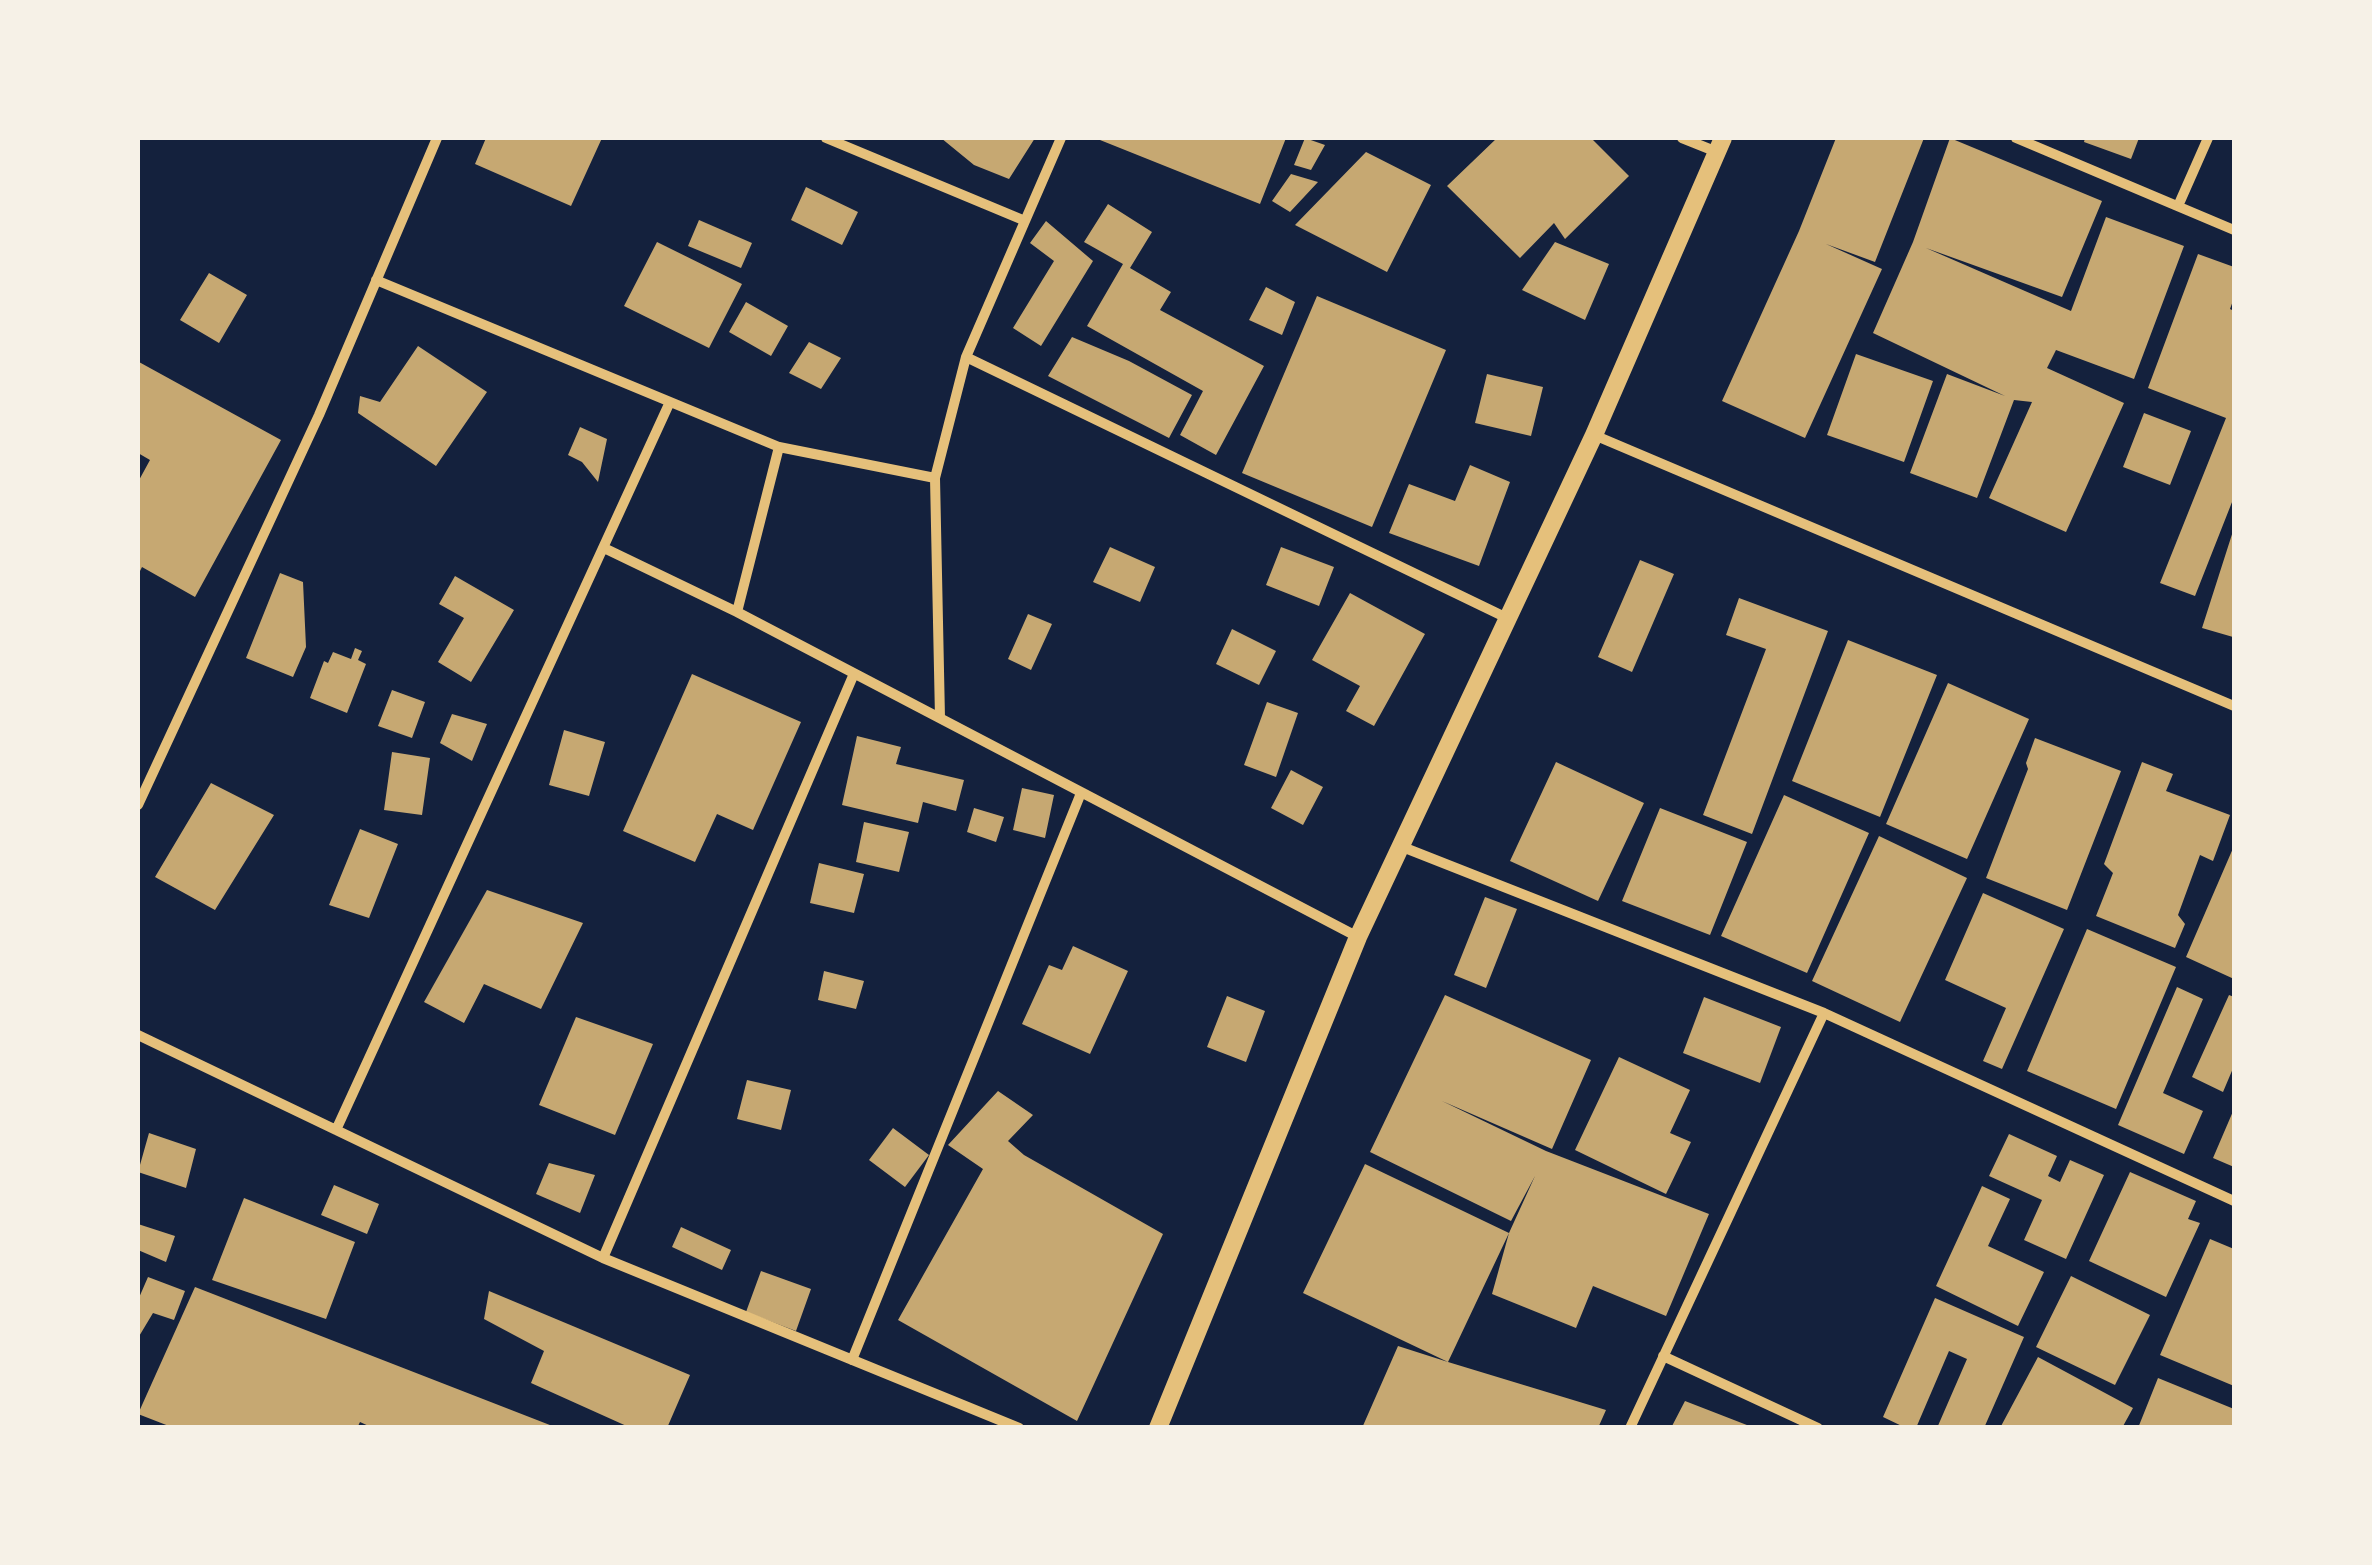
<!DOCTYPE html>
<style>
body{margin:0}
#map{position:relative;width:2372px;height:1565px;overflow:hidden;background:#14213d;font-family:Lora,serif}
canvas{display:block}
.frame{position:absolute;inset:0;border:140px solid #f6f1e7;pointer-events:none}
</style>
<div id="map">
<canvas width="2372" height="1565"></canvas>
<div class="frame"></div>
</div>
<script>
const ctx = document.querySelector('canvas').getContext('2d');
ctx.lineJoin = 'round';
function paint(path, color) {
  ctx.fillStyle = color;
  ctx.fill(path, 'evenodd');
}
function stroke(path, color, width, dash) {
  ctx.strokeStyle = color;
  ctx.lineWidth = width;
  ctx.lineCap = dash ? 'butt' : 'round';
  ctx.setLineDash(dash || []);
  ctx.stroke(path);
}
const building = new Path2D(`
 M486,138h116l-31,68 -96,-42z
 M941,138h94l-26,41 -35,-14z
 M1095,138h191l-26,66z
 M1305,138l20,7 -14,25 -17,-5z
 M1497,138h94l38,38 -64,63 -11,-16 -34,35 -73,-72z
 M1836,138h88l-49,124 -49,-18 56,25 -77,169 -83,-37 77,-170z
 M1950,138l152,63 -40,96 -136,-49 145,63 35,-94 78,29 -50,133 -78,-29 -9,18 77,35 -58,129 -77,-34 43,-96 -18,-2 -37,98 -67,-25 37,-99 58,22 -132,-63 40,-91z
 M2085,138h54l-8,21 -47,-17z
 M1366,152l65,33 -44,87 -92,-47z
 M1291,174l27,8 -28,30 -18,-11z
 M806,187l52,25 -16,33 -51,-25z
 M1108,204l44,28 -22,36 41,24 -11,18 104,56 -48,89 -36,-20 23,-44 -116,-65 36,-62 -39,-22z
 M699,220l53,23 -11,25 -53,-22z
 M1046,221l47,40 -52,85 -28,-18 41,-67 -24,-18z
 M657,242l85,42 -33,64 -85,-42z
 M1555,242l54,22 -24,56 -63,-30z
 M2198,254l36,13v31l-4,11 4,2v186l-39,99 -35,-13 66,-165 -78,-30z
 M209,273l38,22 -28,48 -39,-23z
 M1266,287l29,15 -13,33 -33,-15z
 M1317,296l129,54 -74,177 -130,-54z
 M746,302l42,24 -17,30 -42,-24z
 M1072,337l57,24 63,34 -23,43 -121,-62z
 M809,342l32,16 -20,31 -32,-16z
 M418,346l69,46 -51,74 -78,-53 2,-17 20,6z
 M1856,354l77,27 -29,81 -77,-27z
 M139,362l142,78 -86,157 -53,-30 -4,8v-93l12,-22 -12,-7z
 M1487,374l56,13 -12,49 -56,-13z
 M2144,413l47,18 -21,54 -47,-18z
 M580,427l27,12 -9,43 -16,-20 -14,-7z
 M1470,465l40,17 -31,84 -90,-33 20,-49 46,17z
 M2234,528v105l-1,4 -31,-9z
 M1110,547l45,20 -15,35 -47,-20z
 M1281,547l53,20 -15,39 -53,-21z
 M1640,560l34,14 -42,98 -34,-15z
 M280,573l23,9 3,65 -13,30 -47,-19z
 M455,576l59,34 -43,72 -33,-20 26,-44 -25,-14z
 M1350,593l75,41 -51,92 -28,-15 14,-25 -48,-26z
 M1739,598l89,33 -76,203 -49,-19 63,-166 -40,-14z
 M1028,614l24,10 -21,46 -23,-11z
 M1232,629l44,22 -17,34 -43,-21z
 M1848,640l89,35 -57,142 -88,-36z
 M355,648l7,3 -4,9 8,4 -19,49 -37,-15 14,-37 4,2 5,-11 18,7z
 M692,674l109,48 -48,108 -36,-16 -22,48 -72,-31z
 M1948,683l81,36 -62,140 -81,-35z
 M392,690l33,12 -13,36 -34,-12z
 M1267,702l31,11 -22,64 -32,-12z
 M452,714l35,10 -15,37 -32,-18z
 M564,730l41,12 -16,54 -40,-11z
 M857,736l44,11 -5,17 68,16 -8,31 -33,-9 -5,21 -76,-18z
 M2035,738l86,33 -54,139 -81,-32 42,-109 -2,-6z
 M392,752l38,6 -8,57 -38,-5z
 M1556,762l88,41 -46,98 -88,-40z
 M2142,762l31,12 -7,17 64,24 -17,46 -13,-6 -22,60 7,9 -10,24 -79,-32 17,-43 -9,-9z
 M1291,770l32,17 -20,38 -32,-17z
 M211,783l63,32 -59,95 -60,-33z
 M1022,788l32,7 -9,43 -32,-8z
 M1784,795l85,38 -62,140 -86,-37z
 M974,808l30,9 -8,25 -29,-10z
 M1660,808l87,34 -37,93 -88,-34z
 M864,822l45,10 -10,40 -43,-10z
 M360,829l38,15 -29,74 -40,-13z
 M1879,836l88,42 -67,144 -88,-41z
 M2234,846v133l-48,-22z
 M819,863l45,11 -10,39 -44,-10z
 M487,890l96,33 -42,86 -57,-25 -20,39 -40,-21z
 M1983,893l81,36 -62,140 -19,-8 23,-53 -61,-28z
 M1485,897l32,12 -31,79 -32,-13z
 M2087,929l89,38 -60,142 -89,-38z
 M1073,946l55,25 -38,83 -68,-30 27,-59 13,5z
 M824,971l40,10 -8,28 -38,-9z
 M2177,987l26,12 -40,94 40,18 -19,43 -66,-29z
 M1445,995l146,65 -39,89 -110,-48 104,50 163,63 -43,102 -73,-30 -17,42 -84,-34 17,-61 26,-57 -24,45 -141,-69z
 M2229,995l5,2v69l-11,26 -31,-15z
 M1227,996l38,15 -19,51 -39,-15z
 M1704,997l77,30 -21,56 -77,-30z
 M576,1017l77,27 -38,91 -76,-30z
 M1619,1057l71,33 -20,43 21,9 -25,52 -91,-44z
 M747,1080l44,10 -10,40 -44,-11z
 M998,1091l35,24 -25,26 16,14 139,79 -86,187 -179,-101 85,-151 -35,-24z
 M2234,1109v58l-21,-9z
 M893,1128l36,27 -24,32 -36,-27z
 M149,1133l47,16 -10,39 -48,-16z
 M2009,1134l48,22 -9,20 12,6 10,-22 34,15 -38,84 -42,-19 18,-40 -53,-24z
 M549,1163l46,12 -15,38 -44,-19z
 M1365,1164l144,69 -61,129 -145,-69z
 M2130,1172l66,29 -8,18 12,4 -34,74 -77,-36z
 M334,1185l45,19 -12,30 -46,-19z
 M1982,1186l28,13 -22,47 56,26 -26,54 -82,-40z
 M244,1198l111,44 -29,77 -114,-39z
 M138,1224l37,12 -9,26 -28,-12z
 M681,1227l50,23 -9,20 -50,-23z
 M2210,1239l24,10v137l-74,-31z
 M761,1271l50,18 -15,42 -50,-19z
 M2071,1276l79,39 -35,70 -79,-38z
 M148,1277l37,14 -11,29 -21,-7 -15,25v-38z
 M195,1287l360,140v1h-182l-13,-6 -3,6h-183l-36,-14z
 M489,1291l201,84 -23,53h-36l-100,-45 13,-32 -60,-32z
 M1935,1298l89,39 -40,91h-47l30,-69 -18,-8 -33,77h-10l-23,-11z
 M1398,1346l50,16 158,48 -8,18h-236z
 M2038,1357l95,51 -11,20h-122z
 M2158,1378l76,31v19h-96z
 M1685,1401l67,26v1h-81z`);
const minor = new Path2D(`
 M826,138l197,82
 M1682,138l35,14
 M2016,138l218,92
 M2178,206l30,-68
 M376,280l403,167 156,31
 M966,357l541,261
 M1594,435l640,271
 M604,548l133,64 621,325
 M737,612l42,-165
 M940,718l-5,-240 31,-121 95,-219
 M138,805l181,-390 118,-277
 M1400,846l424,167 410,188
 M138,1035l465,223 416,170
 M336,1130l333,-726
 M603,1258l250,-582
 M1663,1356l155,72
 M852,1360l229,-567
 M1630,1428l194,-415`);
const tertiary = new Path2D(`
 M1158,1428l200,-491 236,-502 129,-297`);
paint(building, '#c6a872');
stroke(minor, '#e5c07b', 10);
stroke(tertiary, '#e5c07b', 18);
</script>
